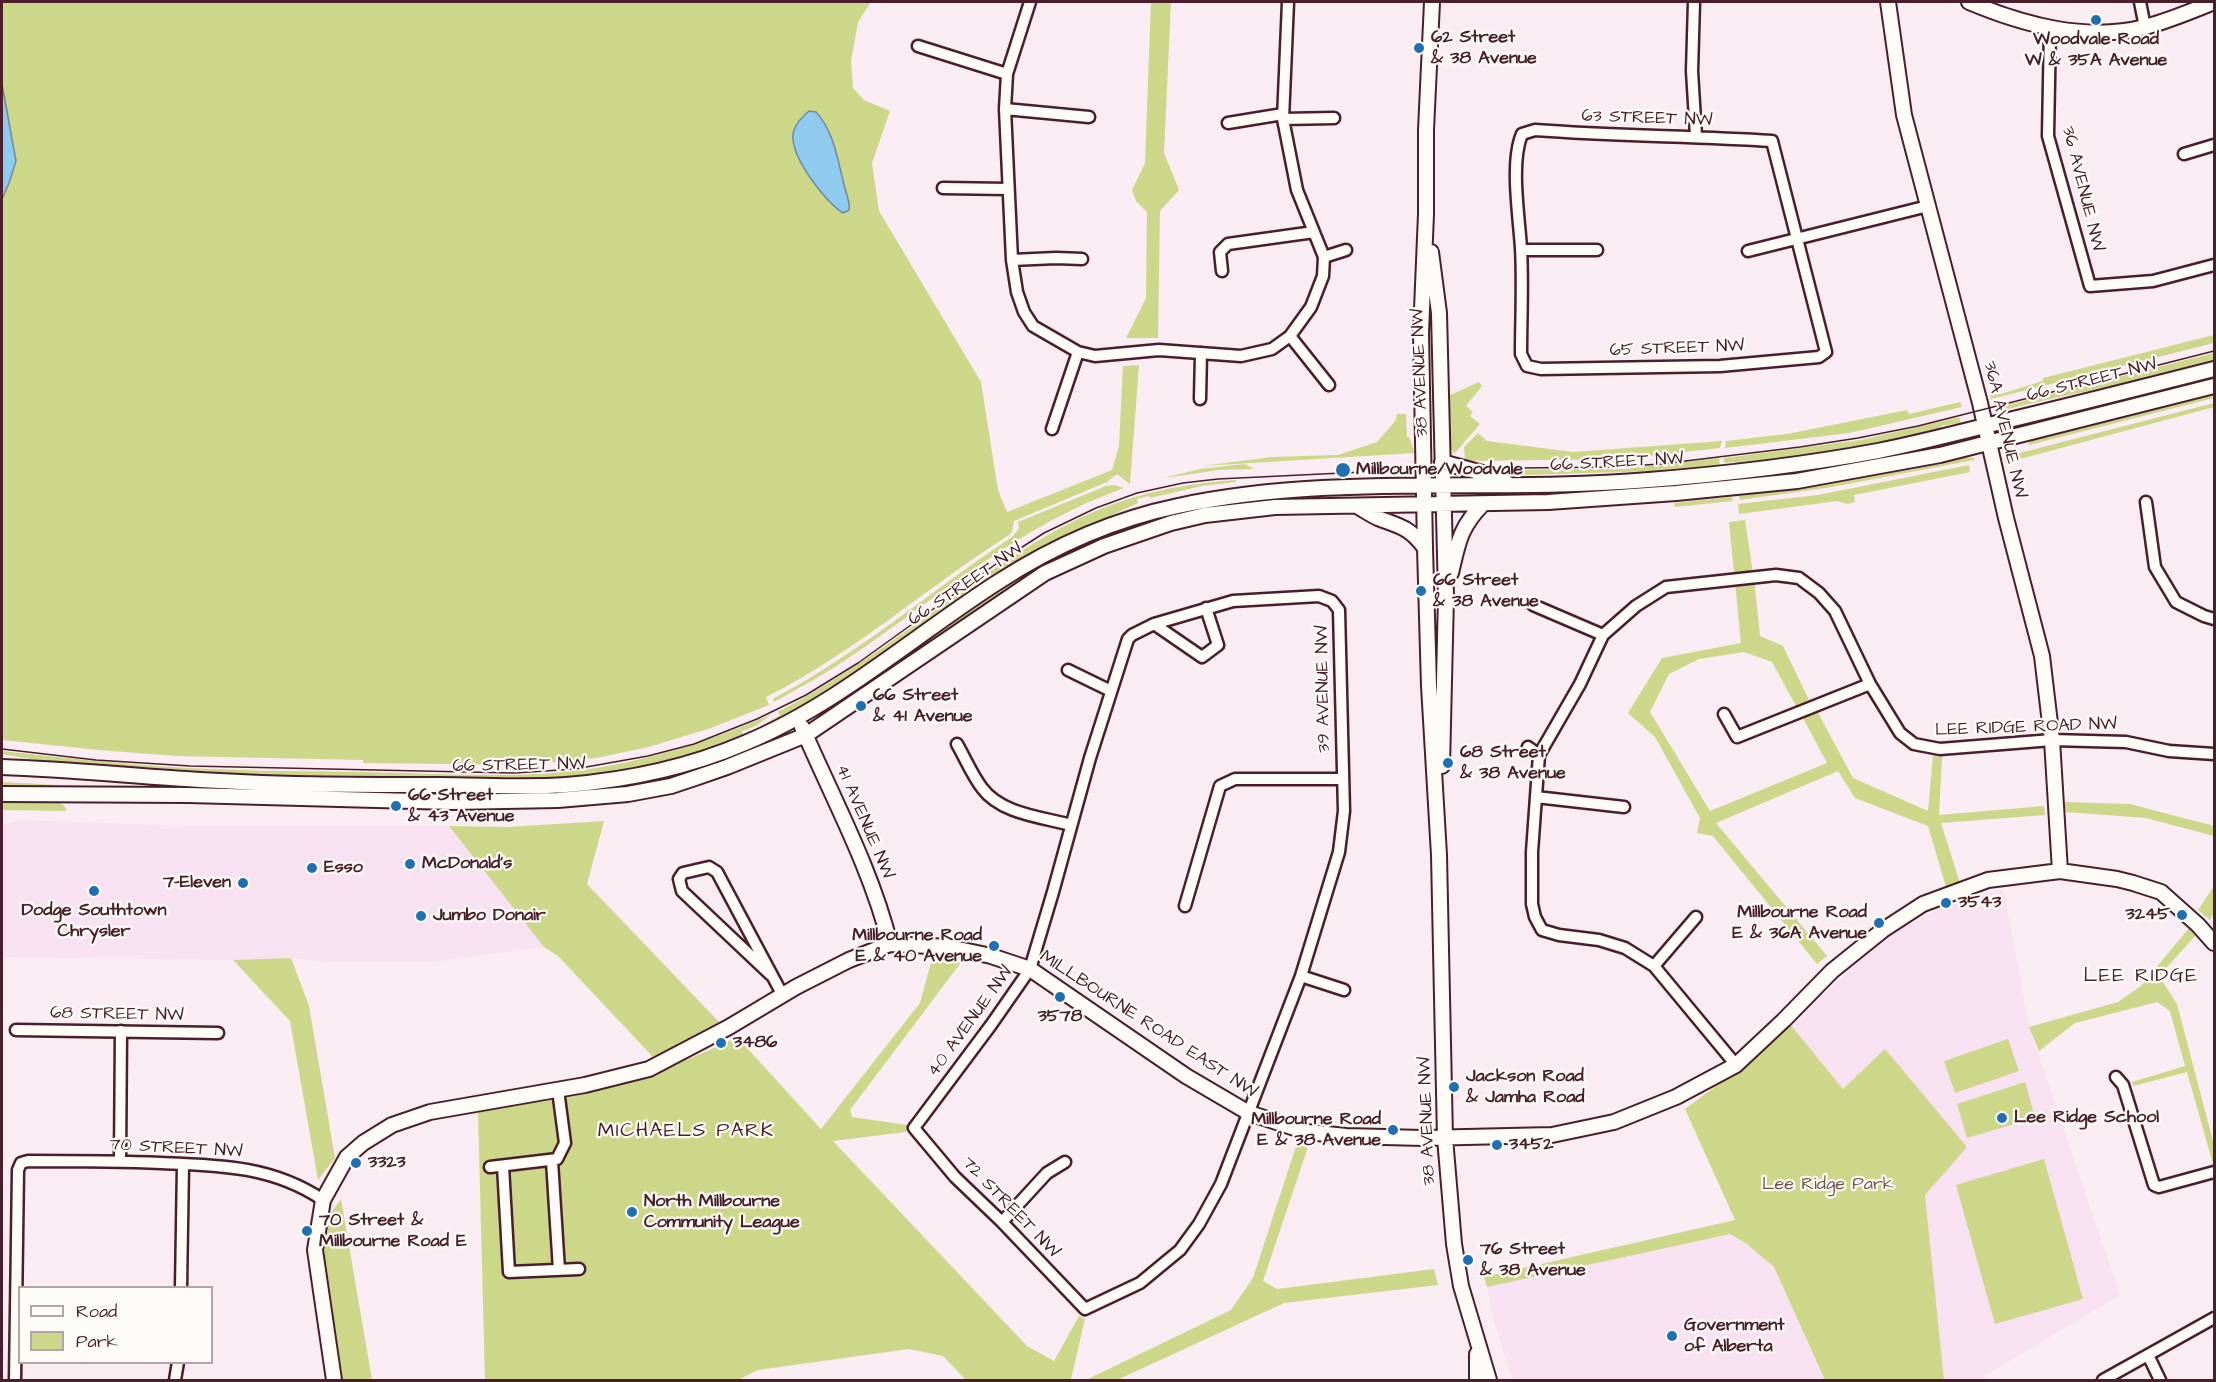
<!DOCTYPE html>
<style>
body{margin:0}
#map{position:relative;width:2216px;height:1382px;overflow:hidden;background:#faecf3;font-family:"Architects Daughter",sans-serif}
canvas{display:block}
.frame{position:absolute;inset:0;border:3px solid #4a1f2b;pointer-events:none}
.legend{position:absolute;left:18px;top:1286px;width:195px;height:78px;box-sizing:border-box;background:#fdfcf7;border:2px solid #b5a4a5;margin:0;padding:8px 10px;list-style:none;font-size:18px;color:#4a1f2b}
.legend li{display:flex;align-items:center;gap:12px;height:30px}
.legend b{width:30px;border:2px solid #b5a4a5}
</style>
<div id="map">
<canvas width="2216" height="1382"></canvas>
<div class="frame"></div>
<ul class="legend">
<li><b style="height:8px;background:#fdfcf7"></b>Road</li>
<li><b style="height:16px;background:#ccd78a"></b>Park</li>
</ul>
</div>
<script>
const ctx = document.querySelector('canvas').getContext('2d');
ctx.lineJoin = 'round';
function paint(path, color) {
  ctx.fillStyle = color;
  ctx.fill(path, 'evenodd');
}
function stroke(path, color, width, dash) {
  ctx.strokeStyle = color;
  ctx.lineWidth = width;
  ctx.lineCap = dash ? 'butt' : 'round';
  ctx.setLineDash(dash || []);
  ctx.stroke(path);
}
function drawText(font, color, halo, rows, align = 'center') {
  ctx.font = font + ' "Architects Daughter",sans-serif';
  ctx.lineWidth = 4.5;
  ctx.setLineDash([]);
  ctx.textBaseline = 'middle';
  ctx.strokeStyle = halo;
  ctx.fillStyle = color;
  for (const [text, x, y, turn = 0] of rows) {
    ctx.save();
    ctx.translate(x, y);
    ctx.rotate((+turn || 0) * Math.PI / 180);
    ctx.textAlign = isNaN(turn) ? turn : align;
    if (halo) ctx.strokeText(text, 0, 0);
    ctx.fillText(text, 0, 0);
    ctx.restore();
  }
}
const built = new Path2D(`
 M19,820l169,6h261l95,121 -112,15h-106l-35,-4 -58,2 -231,-3v-132z
 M2004,890l25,137 91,268 -136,81 3,4h-43l-19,-185 -39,-145 -43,39 -53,-65 98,-88 51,-27 55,-18z
 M1730,1234l17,10 27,23 51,113h-312l-19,-58 -7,-35z`);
const green = new Path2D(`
 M2,2h869l-13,20 -7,39 2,27 11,12 26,11 -18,52 7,48 102,171 17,108 9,22 105,-42 7,-24 4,-80 16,-1 -9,119 -13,-10 -10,8 -93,39 -2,11 -3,3c-82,52 -156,119 -243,162l3,8 -58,23 -62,19 -53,11 -73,7 -160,-2v-3l-187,-4 -77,-6 -97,-10z
 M1151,2h20l-7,151 15,37 -19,21 -2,127h-32l20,-40 1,-86 -11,-11 -4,-11 13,-27z
 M2214,335v8l-223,56 -1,-4 11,-1 42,-13v-3z
 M2214,353v9c-69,18 -140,31 -210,48l-9,-2z
 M2214,376v3l-86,23 -1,-3z
 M1479,382l3,4 -16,20 7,6 -3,4 10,8 -26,30 -5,-11 -1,-15 3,-1 -1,-11 -2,-1v-19z
 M2214,394v4l-185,47 -1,-5z
 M1960,402l2,5 -113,26 -124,15 1,-7 61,-7 120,-24 2,4z
 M2214,403v4l-209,56 -1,-6z
 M1397,414h9l1,23h2l6,16 -213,13 70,-9 66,-2 39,-13 19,-22z
 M1959,417l2,6 -20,3 1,4 -81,17 -126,19v-4l-11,1v-5l137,-18z
 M1478,433l9,8 86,11 149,-11 -2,7 -99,11 -156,2 -1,-14z
 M1964,457l11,1 -1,2 -142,27 -92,13 -1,-4 106,-15z
 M1719,458l1,8 10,1 -40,3 -168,5 -39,-5 141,-1z
 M1245,464l9,5 -35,1 -55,8 36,-9z
 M1969,465l1,7 -116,23 1,7 -7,2 -11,-3 -98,13 -1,-10 80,-9z
 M1809,469l-30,8 -43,4 1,-2z
 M1236,480v2l-34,4 -52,12 -1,-2 -12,3 1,4 -104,49 -43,26 -156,111 -2,-2 -8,4 2,3 -40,23 -2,-2 -27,13 22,-13 -2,-3c67,-35 126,-80 188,-123 43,-31 87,-61 137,-81 42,-17 88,-25 133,-28z
 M1114,485l10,3c-102,36 -183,107 -271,167 -26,18 -52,32 -79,47l-1,-3 3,-2c84,-44 157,-108 236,-160l7,-9 -1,-6 88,-36z
 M1732,497l1,4 -58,6 -1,-4z
 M1281,498l-76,11 -57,15 -62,22 -65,34 -93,64 -2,-2c79,-65 175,-119 277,-136 26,-4 52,-5 78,-8z
 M1745,520l10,67 5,49 23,10 26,54 -13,6 -24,-44 -28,-10 -45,7 -30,15 -19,38 60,99 117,-48 -24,-45 14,-7 36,67 75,33 5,-55 9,1 -3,58 105,-9 1,9 -104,8 19,60 -14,4 -18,-61 -73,-28 -17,-27 -122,52 111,133 -10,8 -104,-128 -16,-3 3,-15 -45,-81 -27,-24 34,-55 79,-15 -12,-121z
 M772,714l-16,12 -14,5 2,6 -59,21 -39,9 -54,9 -51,3 -283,-4 -222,-15 -34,-6v-3c55,6 111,12 167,16 63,4 127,4 190,5 61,1 122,5 182,2 81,-5 157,-27 231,-60z
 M2,782l93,5v2h-93z
 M2,802h56l6,4 3,5 -65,-1z
 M2064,802l66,2 84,22v10l-68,-18 -80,-6z
 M604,821l-17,63 132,138 -66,35 -95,-101 -14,-9 -95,-121 59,1z
 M2214,886v27l-4,7 -12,-10z
 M2189,928l7,7 -37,41 18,28 37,141v18l-1,1 -26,-92 -54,14 -1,-4 53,-16 -15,-55 -13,-9 -82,21 -36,28 -10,-24 89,-25 23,-16z
 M933,955l29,6 -112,149 2,7 55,8 -1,7 -73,9 194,205 27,15 25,-45 6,3 -14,60 2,1h-107l-23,-24 -34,-7 -151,21 -20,10h-253l-7,-268c37,-7 76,-11 113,-20 51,-13 99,-32 146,-55l84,92 99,-126z
 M291,958l18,48 26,152 -17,22 -28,-159 -57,-61z
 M1790,1024l53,65 42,-40 82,98 -42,48 19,185h-119l-51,-113 -27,-23 -17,-10 -243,53 -3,-10 251,-57 -50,-111 62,-46z
 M2008,1039l11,32 -64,22 -11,-32z
 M2025,1082l10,36 -68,20 -10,-34z
 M1298,1140l11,4 -46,137 14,8 157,-20 4,16 -154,18 -167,77h-31l145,-70 22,-32z
 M2044,1159l39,140 -88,25 -39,-139z
 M341,1199l31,181h-29l-19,-124 2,-36z`);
const water = new Path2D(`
 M2,84l14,77 -7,22 -7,16z
 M809,111l7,1c20,22 22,53 30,80 2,7 4,11 3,18l-6,3c-18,-11 -57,-61 -49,-83 3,-8 9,-14 15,-19z`);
const street = new Path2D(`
 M1030,2l-23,72 -2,35 7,151 5,32 7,20 9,14 45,26 17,4 64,-6 82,6 31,-7 18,-13 21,-29 12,-31 1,-19 -27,-67 -14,-71 5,-117
 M1694,2l-2,69 4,65
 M2140,2l5,25
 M2050,28l-2,108 42,150 63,-5 61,-16
 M918,46l89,28
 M1005,109l84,8
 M1283,119l51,-1
 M1228,123l55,-9
 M1535,130c79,6 158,6 237,11l54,211 -7,5 -99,9 -179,3 -14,-3 -6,-12c0,-35 2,-71 0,-106 -2,-32 -11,-86 1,-114z
 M2184,154l30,-9
 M943,188l65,1
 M1521,250h76
 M1748,251l180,-45
 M1324,257l22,-7
 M1012,260l44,-2 26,1
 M1222,271l-2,-19 8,-8 86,-12
 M1290,336l39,49
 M1200,399l1,-46
 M1052,429l26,-77
 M2146,502l9,65 21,35 28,14 10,3
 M1319,596l13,5 7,9 5,201 -5,41 -38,124 -80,208 -22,40 -19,26 -40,33 -55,26 -83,-87 -47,-45 -41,-49 77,-103 39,-56 23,-77 37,-134 38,-119 4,-4 22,-11 79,-23z
 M1533,605l70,30
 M1154,624l48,33 16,-12 -12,-37
 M1068,670l43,21
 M1724,714l13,23 133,-53
 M957,744c8,14 15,31 25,44 19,26 60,29 89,37
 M1528,747l11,8
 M1536,797l88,10
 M1185,906l35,-120 15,-7h108
 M1654,966l42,-49
 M771,975l-89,-84 -3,-12 4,-6 26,-6 8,5 65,122
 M1301,976l43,14
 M16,1030l202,3
 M1736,1065l-82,-99 -29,-18 -26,-8 -40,-5 -17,-5 -7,-13 -3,-13v-52l7,-97 41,-71 23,-49 33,-29 30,-19 110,-12 23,3 20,15 16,18 35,73 30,49 14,11 26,5 112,-9 74,2 43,9 45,3
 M2116,1077l7,8 31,100 5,2 55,-15
 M120,1161l1,-130
 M552,1161l7,109
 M503,1166l6,106 70,-3
 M490,1167l67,-8 8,-16 -7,-53
 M1002,1222l45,-49 18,-11
 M181,1288l2,-124
 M2148,1355l12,25
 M15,1380l3,-210 3,-7 7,-2c44,0 88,0 133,2 58,2 112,3 162,37
 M175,1380l3,-18
 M2103,1380l111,-62`);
const secondary = new Path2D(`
 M1432,2l-6,128v84l-5,119 4,215 4,138 10,169 6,283 9,106 7,42 28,94
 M1888,2l16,113 76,288 26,115 36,138 10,84 8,131
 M1969,2c55,23 117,40 176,25 23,-6 47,-16 69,-25
 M1431,252l8,61 7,283 -4,170
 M1442,462l55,15 11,7
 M1357,506c7,4 14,9 21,12 23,9 31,9 47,30
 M1451,573c7,-30 9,-46 32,-69
 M802,727c31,72 69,141 88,217
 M2,767c61,2 122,8 184,12 84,6 169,6 253,6 43,0 85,3 127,0 62,-5 123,-18 179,-42 92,-38 170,-108 253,-161 54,-35 117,-63 180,-76 154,-33 315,-13 471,-26 77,-6 153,-15 229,-29 46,-9 90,-21 135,-32 67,-16 134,-33 201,-50
 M2,794l186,1 264,7 106,-2 70,-6 43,-8 24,-8 32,-11 79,-32 239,-162 59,-27 67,-23 34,-8 70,-8 273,-5 128,-9 121,-12 143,-26 274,-69
 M334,1380l-19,-130 8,-50 24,-43 16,-14 29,-18 38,-13 155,-27 64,-16 80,-42 67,-40 53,-27 41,-16 59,3 42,9 39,13 156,107 63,37 58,19 39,4 77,2 129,-3 62,-13 62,-25 60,-32 48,-45 48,-49 51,-41 40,-26 65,-24 72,-9 57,8 16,4 28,9 37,33 16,18
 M1477,1380v-26`);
const tram = new Path2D(`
 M2,749l94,11 94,6 324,7 61,-4 73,-13 46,-12 63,-25 49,-24 52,-32 138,-99 48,-31 52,-25 41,-15 46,-10 35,-4 207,-10 187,-2 49,-3 139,-17 58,-9 60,-12 296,-75`);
const markers = [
 [2096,20,6,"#1f6fb2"],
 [1419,48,6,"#1f6fb2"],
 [1343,470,8,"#1f6fb2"],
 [1421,591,6,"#1f6fb2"],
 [861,706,6,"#1f6fb2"],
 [1448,763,6,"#1f6fb2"],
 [396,806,6,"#1f6fb2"],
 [410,864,6,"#1f6fb2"],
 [312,868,6,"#1f6fb2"],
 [243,883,6,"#1f6fb2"],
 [94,891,6,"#1f6fb2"],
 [1946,903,6,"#1f6fb2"],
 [2182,915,6,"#1f6fb2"],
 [421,916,6,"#1f6fb2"],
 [1879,923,6,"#1f6fb2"],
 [994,946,6,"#1f6fb2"],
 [1060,997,6,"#1f6fb2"],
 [721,1043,6,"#1f6fb2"],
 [1454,1087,6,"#1f6fb2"],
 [2002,1118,6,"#1f6fb2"],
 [1393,1130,6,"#1f6fb2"],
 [1497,1145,6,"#1f6fb2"],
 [356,1163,6,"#1f6fb2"],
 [632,1212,6,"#1f6fb2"],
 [307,1231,6,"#1f6fb2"],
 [1468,1260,6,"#1f6fb2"],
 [1672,1336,6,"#1f6fb2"]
];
const poiNames = [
 ["62 Street",1431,38],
 ["& 38 Avenue",1431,59],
 ["Woodvale Road",2096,40,"center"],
 ["W & 35A Avenue",2096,61,"center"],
 ["Millbourne/Woodvale",1356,470],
 ["66 Street",1433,581],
 ["& 38 Avenue",1433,602],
 ["66 Street",873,696],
 ["& 41 Avenue",873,717],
 ["68 Street",1460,753],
 ["& 38 Avenue",1460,774],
 ["66 Street",408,796],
 ["& 43 Avenue",408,817],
 ["McDonald's",422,864],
 ["Esso",324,868],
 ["7-Eleven",231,883,"right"],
 ["3543",1958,903],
 ["Dodge Southtown",94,911,"center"],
 ["Chrysler",94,932,"center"],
 ["Millbourne Road",1867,913,"right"],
 ["E & 36A Avenue",1867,934,"right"],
 ["3245",2170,915,"right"],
 ["Jumbo Donair",433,916],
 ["Millbourne Road",982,936,"right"],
 ["E & 40 Avenue",982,957,"right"],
 ["3578",1060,1017,"center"],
 ["3486",733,1043],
 ["Jackson Road",1466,1077],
 ["& Jamha Road",1466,1098],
 ["Lee Ridge School",2014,1118],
 ["Millbourne Road",1381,1120,"right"],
 ["E & 38 Avenue",1381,1141,"right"],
 ["3452",1509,1145],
 ["3323",368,1163],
 ["North Millbourne",644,1202],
 ["Community League",644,1223],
 ["70 Street &",319,1221],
 ["Millbourne Road E",319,1242],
 ["76 Street",1480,1250],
 ["& 38 Avenue",1480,1271],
 ["Government",1684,1326],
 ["of Alberta",1684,1347]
];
const streetNames = [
 ["63 STREET NW",1647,119,2],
 ["36 AVENUE NW",2082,189,76],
 ["65 STREET NW",1677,349,-2],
 ["38 AVENUE NW",1421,373,-92],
 ["66 STREET NW",2092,381,-14],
 ["36A AVENUE NW",2004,430,77],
 ["66 STREET NW",1617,463,-3],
 ["66 STREET NW",966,585,-34],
 ["39 AVENUE NW",1324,689,-91],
 ["LEE RIDGE ROAD NW",2026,728,-2],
 ["66 STREET NW",519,766,-1],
 ["41 AVENUE NW",864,822,67],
 ["68 STREET NW",117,1015,1],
 ["40 AVENUE NW",971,1022,-54],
 ["MILLBOURNE ROAD EAST NW",1148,1025,33],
 ["38 AVENUE NW",1428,1121,-92],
 ["70 STREET NW",176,1149,3],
 ["72 STREET NW",1010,1208,46]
];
const parkNames = [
 ["Lee Ridge Park",1828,1185]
];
const neighbourhoodNames = [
 ["LEE RIDGE",2141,977],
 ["MICHAELS PARK",686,1132]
];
paint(built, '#f8e1f1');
paint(green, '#ccd78a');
paint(water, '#8ecbee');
stroke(water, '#7386a0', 1.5);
stroke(street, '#4a1f2b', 15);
stroke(secondary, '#4a1f2b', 18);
stroke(street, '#fdfcf7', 10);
stroke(secondary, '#fdfcf7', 14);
stroke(tram, '#4a1f2b', 1.5);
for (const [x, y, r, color] of markers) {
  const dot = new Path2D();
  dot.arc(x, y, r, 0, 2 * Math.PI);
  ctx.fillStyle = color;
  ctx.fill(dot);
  stroke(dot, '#fdfcf7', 2);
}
drawText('bold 18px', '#4a1f2b', '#fdfcf7', poiNames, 'left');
drawText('18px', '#4a1f2b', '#fdfcf7', streetNames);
drawText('18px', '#715648', '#fdfcf7', parkNames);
ctx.letterSpacing = '1.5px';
drawText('20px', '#4a1f2b', '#fdfcf7', neighbourhoodNames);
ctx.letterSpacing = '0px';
</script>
